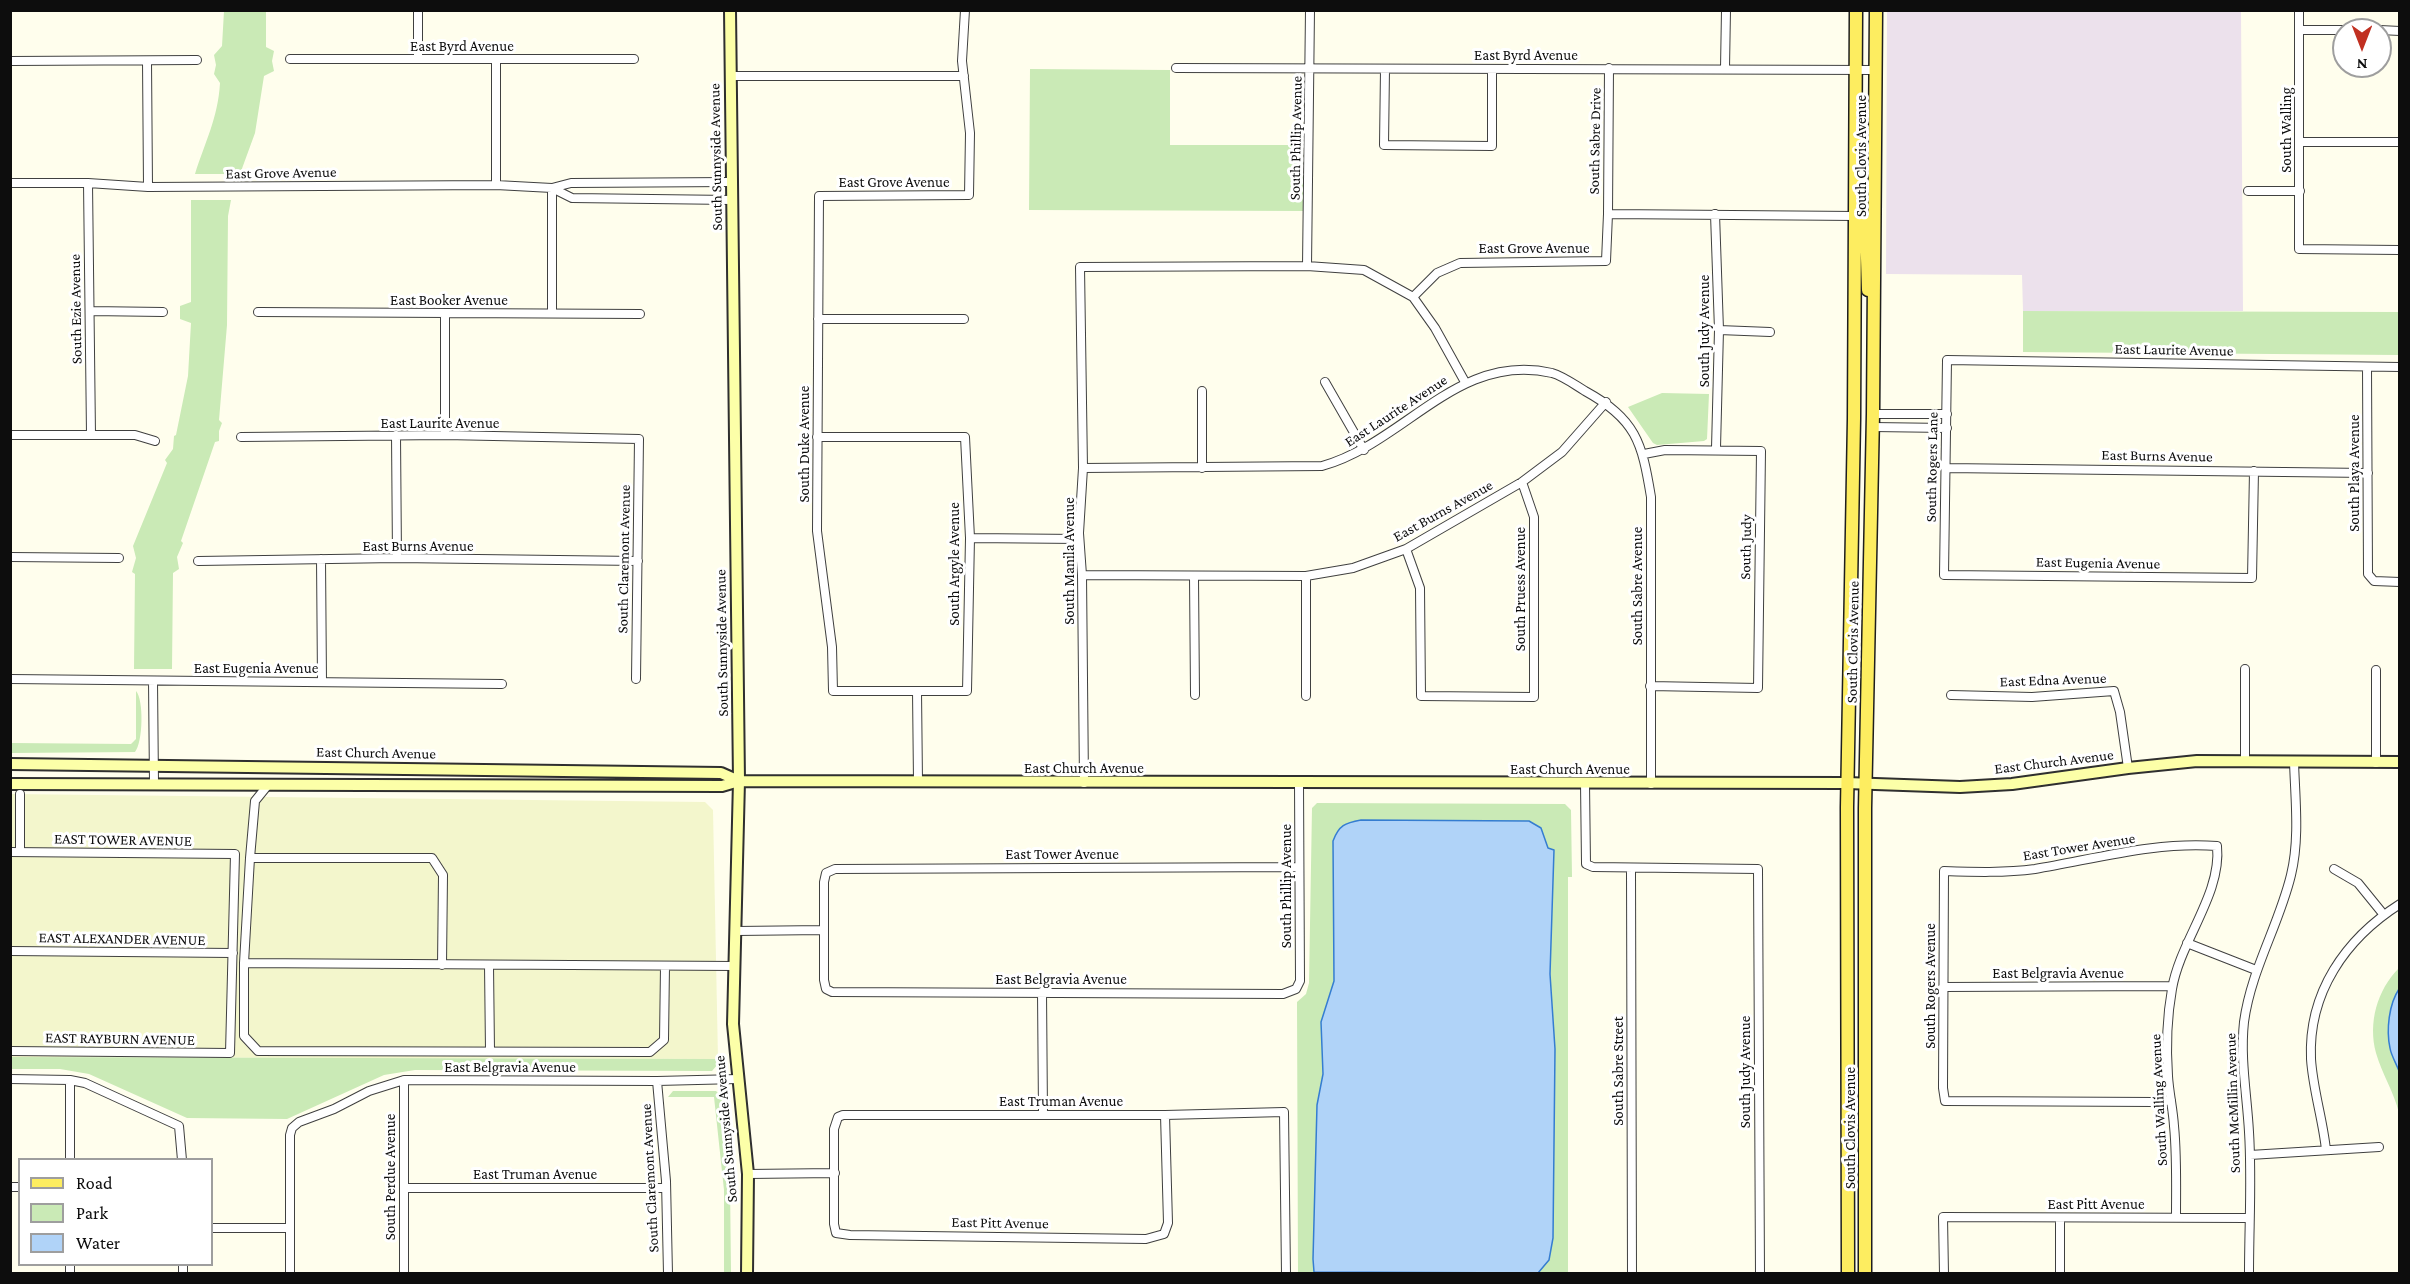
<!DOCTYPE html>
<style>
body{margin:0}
#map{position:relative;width:2410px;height:1284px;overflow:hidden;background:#fffeed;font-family:"Crimson Pro",serif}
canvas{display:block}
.frame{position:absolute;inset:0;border:12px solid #0d0d0d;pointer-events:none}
.legend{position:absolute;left:18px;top:1158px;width:195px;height:108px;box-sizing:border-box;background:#fff;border:2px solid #9e9e9e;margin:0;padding:8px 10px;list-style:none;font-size:18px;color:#0d0d0d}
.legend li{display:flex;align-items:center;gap:12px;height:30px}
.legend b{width:30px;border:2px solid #9e9e9e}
.north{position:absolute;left:2332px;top:18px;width:60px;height:60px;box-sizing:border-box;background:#fff;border:2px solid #9e9e9e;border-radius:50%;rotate:180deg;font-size:16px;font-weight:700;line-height:24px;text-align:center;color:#0d0d0d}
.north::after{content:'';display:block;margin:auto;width:21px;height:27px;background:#c13021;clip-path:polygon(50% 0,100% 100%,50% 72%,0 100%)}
</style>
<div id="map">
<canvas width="2410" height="1284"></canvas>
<div class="frame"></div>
<ul class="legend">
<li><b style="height:8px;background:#fded60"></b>Road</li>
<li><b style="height:16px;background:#caeab6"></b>Park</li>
<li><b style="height:16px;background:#b0d3f8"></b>Water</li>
</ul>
<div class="north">N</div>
</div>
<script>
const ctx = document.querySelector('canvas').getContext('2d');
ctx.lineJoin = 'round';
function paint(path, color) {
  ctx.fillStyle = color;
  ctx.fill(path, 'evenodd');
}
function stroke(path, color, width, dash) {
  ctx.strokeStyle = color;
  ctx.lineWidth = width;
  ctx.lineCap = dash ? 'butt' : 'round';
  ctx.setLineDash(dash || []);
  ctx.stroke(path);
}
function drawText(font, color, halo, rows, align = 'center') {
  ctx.font = font + ' "Crimson Pro",serif';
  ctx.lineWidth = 6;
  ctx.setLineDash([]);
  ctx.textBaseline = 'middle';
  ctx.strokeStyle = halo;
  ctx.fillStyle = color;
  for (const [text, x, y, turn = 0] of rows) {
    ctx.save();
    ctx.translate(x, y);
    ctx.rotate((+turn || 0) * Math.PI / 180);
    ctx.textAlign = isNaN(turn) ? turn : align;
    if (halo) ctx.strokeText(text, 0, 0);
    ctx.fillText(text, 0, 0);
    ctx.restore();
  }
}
const industrial = new Path2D(`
 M1887,11h354l2,300h-220l-1,-36 -136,-1z`);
const farmland = new Path2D(`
 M11,794l694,8 8,8 5,249 -707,-2z`);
const green = new Path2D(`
 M224,11h42v36l8,4 -2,10 2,10 -10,5 -9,57 -15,41h-45c10,-32 23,-56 25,-91l-6,-9 2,-9 -2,-10 8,-9z
 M1030,69l140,1v75h133v66l-274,-1z
 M191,200h40l-3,16 -1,109 -8,95 3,3 -3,8v10l-4,1 -34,99 2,2 -6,14 2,12 -6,4 -1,96h-38l1,-95 -3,-2 4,-14 -3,-12 34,-83 -2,-3 8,-11 1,-13 2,-1 12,-59 3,-53 -11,-4v-13l11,-4z
 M2023,311l376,1v43l-376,-3z
 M1662,393l47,1 -2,45 -3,2 -47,4 -4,-2 -25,-36z
 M136,691c8,9 7,51 -1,61l-124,1v-10l120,1 5,-5z
 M1317,803l248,1 6,6 1,67h-4v396h-270l-1,-271 9,-8 3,-11 3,-175z
 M2399,968v21l-3,4 -6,56 9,22v42c-5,-21 -17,-39 -23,-60 -8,-30 1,-63 23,-85z
 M11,1057l707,2v5l-6,7 -297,-1 -31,5 -97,44 -100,-1 -98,-44 -29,-5h-49z
 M673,1091h43l6,6 8,86 1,90h-7v-83l-10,-93h-46z`);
const water = new Path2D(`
 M1361,820l168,1 12,7 7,20 6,2 -4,124 5,75 -2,189 -4,22 -11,13 -224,-1 -1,-13 4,-154 6,-31 -2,-52 13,-41 -1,-140c6,-16 12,-18 28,-21z
 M2399,989v82c-3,-8 -8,-16 -9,-23 -4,-18 -1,-44 9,-59z`);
const street = new Path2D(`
 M2299,10v239l101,1
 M2299,30h45
 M2380,30l20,1
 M290,59h344
 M418,59v-49
 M10,61l187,-1
 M147,61l1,126
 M1176,68l701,2
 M1725,68l1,-58
 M1385,69l-1,76 108,1v-77
 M730,76h234
 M2299,142h101
 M731,182l-160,1 -19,5 20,10 159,2
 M10,183h78l60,4 348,-2 56,3v125
 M88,183l3,252
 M496,185v-126
 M2248,191h52
 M1608,214l1,-146
 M1715,214l4,116 -3,118
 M1307,266l3,-256
 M1413,297l24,-24 23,-10 146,-2 2,-47 248,2
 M90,311l73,1
 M258,312l382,2
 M818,319h146
 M1719,330l51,2
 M2367,367l1,207 6,7 26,1
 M1325,382l39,68
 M1202,391v77
 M1873,414h74
 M1873,427l74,1
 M10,435h125l20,6
 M396,435l1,123
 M445,435v-122
 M241,437l204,-2 194,4 -3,240
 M817,437h148l5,101 -3,153h-134l-1,-44 -15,-116 2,-335 150,-1 1,-62 -8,-72 3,-51
 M1644,454l21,-4 96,1 -3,237 -108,-2
 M1083,468l239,-2c83,-23 136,-115 230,-93 11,3 23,12 33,18 51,28 57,51 66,106v287
 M1946,468l422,5
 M2254,471l-2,107 -308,-3 3,-215 453,7
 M970,538l109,1
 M1406,549l14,39 1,108 113,1v-180l-12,-35
 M10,557l109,1
 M321,559l1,123
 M198,561l199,-3 241,3
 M1082,575l224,1 47,-8 53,-19 116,-67 40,-30 44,-50
 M1306,576v120
 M1194,577l1,118
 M10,679l492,5
 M153,681l1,103
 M917,691l1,91
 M1951,695l81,2 82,-6 6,21 8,56
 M2245,761v-92
 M2376,763v-93
 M1084,783l-2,-208 -3,-42 4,-65 -3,-201 227,-1 57,4 49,27 22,31 30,54
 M1299,783l1,198 -4,8 -13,5 -451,-2 -6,-3 -2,-9v-98l2,-9 9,-4 464,-2
 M1585,783l1,81 7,3 165,2 2,405
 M268,785l-13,16 -5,57 -6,105v73l14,15 392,1 14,-12 1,-74
 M10,852l225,2 -5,199 -220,-2
 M20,852v-58
 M250,858h182l11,17 -1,90
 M1631,868l1,406
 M2334,869l24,14 26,32
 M736,931l88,-1
 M2187,943l69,27
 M10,951l223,2
 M244,963l491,3
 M489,965l1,86
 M1943,987l229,-1
 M1042,992l1,122
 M10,1079l60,1 15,3 94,43 3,34
 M404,1080v194
 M657,1081l9,100 2,93
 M2171,1100l-16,2 -210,-1 -2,-13 1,-217c30,1 61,2 91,-2 60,-10 122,-28 182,-23 5,48 -37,95 -45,143 -5,28 -6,58 -4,87 1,17 5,33 6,50 3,30 2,61 2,92
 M1165,1115l3,108 -4,11 -18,5 -296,-4 -14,-2 -2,-9v-95l4,-12 5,-2h322l119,-3 2,162
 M2326,1150c-3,-30 -13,-60 -15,-91 -3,-66 34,-120 89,-155
 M2250,1155l129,-8
 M70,1160v-80
 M748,1174l87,-1
 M10,1187h10
 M404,1188h262
 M2060,1218v56
 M212,1228h78
 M70,1264v10
 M183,1274v-10
 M290,1274v-139l2,-7 7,-6 35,-13 35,-18 35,-11 253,1 81,-2
 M1944,1274l-1,-57 306,1
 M2249,1274c0,-48 3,-95 0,-142 -2,-37 -9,-73 -5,-110 7,-52 35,-97 47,-147 9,-37 4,-77 3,-114`);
const secondary = new Path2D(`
 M730,10l9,771 -6,243 15,150 -1,100
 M10,764l711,9 18,8
 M10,784l712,2 17,-5 1108,2 113,4 52,-3 116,-16 69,-7 203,1`);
const primary = new Path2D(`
 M1856,216l6,1 4,9 2,64
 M1848,1274l-1,-467 7,-388 2,-409
 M1865,1274v-466l8,-394 3,-404`);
const streetNames = [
 ["East Byrd Avenue",462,46],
 ["East Byrd Avenue",1526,55],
 ["South Walling",2286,130,-90],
 ["South Phillip Avenue",1296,138,-89],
 ["South Sabre Drive",1595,141,-89],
 ["South Clovis Avenue",1861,156,-90],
 ["South Sunnyside Avenue",716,157,-91],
 ["East Grove Avenue",281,173,-1],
 ["East Grove Avenue",894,182],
 ["East Grove Avenue",1534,248],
 ["East Booker Avenue",449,300],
 ["South Ezie Avenue",76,309,-91],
 ["South Judy Avenue",1704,331,-90],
 ["East Laurite Avenue",2174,350,1],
 ["East Laurite Avenue",1396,411,-33],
 ["East Laurite Avenue",440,423],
 ["South Duke Avenue",804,444,-90],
 ["East Burns Avenue",2157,456,1],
 ["South Rogers Lane",1932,467,-89],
 ["South Playa Avenue",2354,473,-90],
 ["East Burns Avenue",1443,511,-29],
 ["East Burns Avenue",418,546],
 ["South Judy",1746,547,-89],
 ["South Claremont Avenue",624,559,-89],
 ["South Manila Avenue",1069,561,-90],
 ["East Eugenia Avenue",2098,563,1],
 ["South Argyle Avenue",954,564,-90],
 ["South Sabre Avenue",1637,586,-90],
 ["South Pruess Avenue",1520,589,-90],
 ["South Clovis Avenue",1853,642,-89],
 ["South Sunnyside Avenue",722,643,-91],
 ["East Eugenia Avenue",256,668],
 ["East Edna Avenue",2053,680,-2],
 ["East Church Avenue",376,753,1],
 ["East Church Avenue",2054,762,-7],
 ["East Church Avenue",1084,768],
 ["East Church Avenue",1570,769],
 ["EAST TOWER AVENUE",123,840,1],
 ["East Tower Avenue",2079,847,-9],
 ["East Tower Avenue",1062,854],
 ["South Phillip Avenue",1286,886,-90],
 ["EAST ALEXANDER AVENUE",122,939,1],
 ["East Belgravia Avenue",2058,973],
 ["East Belgravia Avenue",1061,979],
 ["South Rogers Avenue",1930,986,-90],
 ["EAST RAYBURN AVENUE",120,1039,1],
 ["East Belgravia Avenue",510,1067],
 ["South Sabre Street",1618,1071,-90],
 ["South Judy Avenue",1745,1072,-90],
 ["South Walling Avenue",2159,1100,-93],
 ["East Truman Avenue",1061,1101],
 ["South McMillin Avenue",2233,1103,-92],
 ["South Clovis Avenue",1850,1128,-90],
 ["South Sunnyside Avenue",726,1129,-95],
 ["East Truman Avenue",535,1174],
 ["South Perdue Avenue",390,1177,-90],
 ["South Claremont Avenue",650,1178,-93],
 ["East Pitt Avenue",2096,1204],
 ["East Pitt Avenue",1000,1223,1]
];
paint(industrial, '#ece1ec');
paint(farmland, '#f3f6cc');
paint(green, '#caeab6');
paint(water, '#b0d3f8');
stroke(water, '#357dd1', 1.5);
stroke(street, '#404040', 10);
stroke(secondary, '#2f2f2f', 14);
stroke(primary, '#1e1e1e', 15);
stroke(street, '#fff', 8);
stroke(secondary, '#fcffa8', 10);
stroke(primary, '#fded60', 12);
drawText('15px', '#0d0d0d', '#fff', streetNames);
</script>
